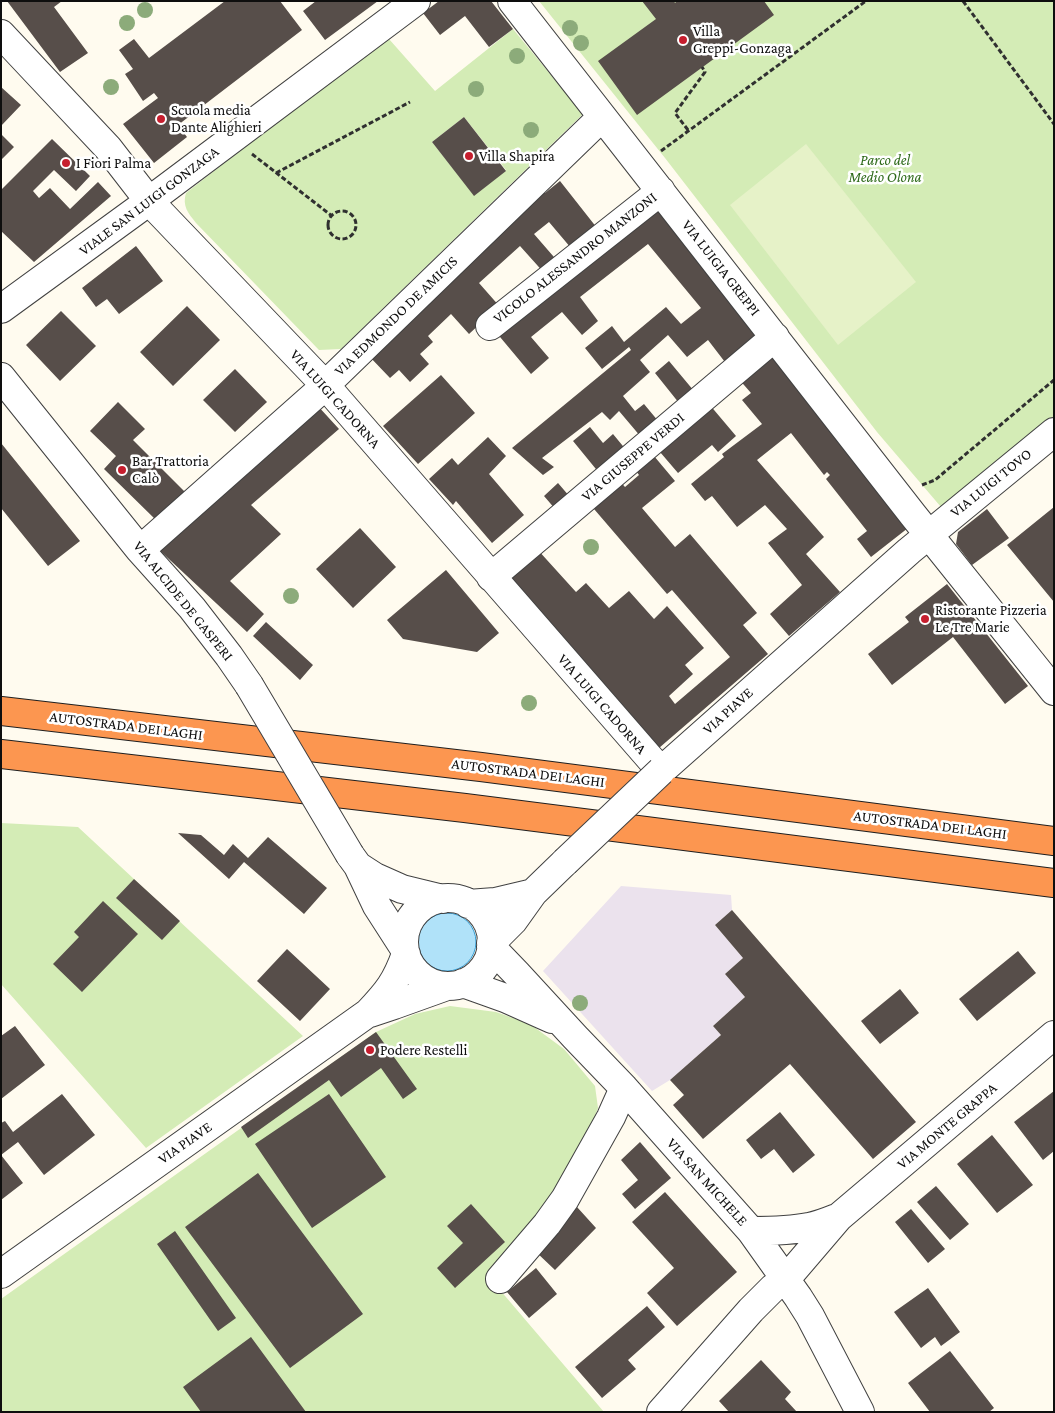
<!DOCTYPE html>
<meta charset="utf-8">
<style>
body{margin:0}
#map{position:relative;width:1055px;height:1413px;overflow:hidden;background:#fffbef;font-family:"Crimson Pro",serif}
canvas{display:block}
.frame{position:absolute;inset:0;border:2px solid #0e0e0e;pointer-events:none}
</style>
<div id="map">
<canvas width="1055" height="1413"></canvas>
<div class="frame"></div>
</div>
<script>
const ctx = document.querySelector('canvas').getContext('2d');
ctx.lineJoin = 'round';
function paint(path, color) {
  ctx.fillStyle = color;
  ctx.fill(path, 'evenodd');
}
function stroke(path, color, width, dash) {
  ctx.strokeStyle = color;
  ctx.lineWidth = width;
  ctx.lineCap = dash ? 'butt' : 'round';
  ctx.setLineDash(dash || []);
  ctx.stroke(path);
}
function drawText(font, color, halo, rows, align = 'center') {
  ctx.font = font + ' "Crimson Pro",serif';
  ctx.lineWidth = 5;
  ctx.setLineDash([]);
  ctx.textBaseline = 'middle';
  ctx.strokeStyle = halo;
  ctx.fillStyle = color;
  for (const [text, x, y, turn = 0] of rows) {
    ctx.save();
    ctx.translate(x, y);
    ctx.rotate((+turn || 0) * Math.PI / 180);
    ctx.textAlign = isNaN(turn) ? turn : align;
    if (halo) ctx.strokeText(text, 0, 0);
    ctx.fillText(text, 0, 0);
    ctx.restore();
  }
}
const industrial = new Path2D(`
 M621,886l110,9 1,15 -17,15 28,33 -18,16 20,23 -32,29 8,9 -51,45 -18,11 -109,-120z`);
const green = new Path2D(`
 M539,1h515v416l-113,90 -64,-75 -212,-274z
 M513,29l70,85 -242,235 -22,1 -123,-127c-8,-10 -14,-17 -10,-30l37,-29 166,-125 46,52zM464,117l42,53 -32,25 -42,-53z
 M1,823l77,4 225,209 -157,112 -145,-164z
 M450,1006l46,6 34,12 34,25 31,37 3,22 -17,42 -29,50 -64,76 116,136h-603v-113l375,-267 39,-18z`);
const pitch = new Path2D(`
 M806,144l110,138 -78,63 -108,-140z`);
const water = new Path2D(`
 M418 942a29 29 0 1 1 58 0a29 29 0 1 1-58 0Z`);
const building = new Path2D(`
 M7,1h55l-8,6 34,46 -28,19z
 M225,1h55l22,29 -124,95 9,12 -33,26 -31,-39 35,-26 -4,-5 -11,8 -18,-27 8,-5 -14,-19 15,-11 15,19z
 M316,1h62l-53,39 -22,-29z
 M439,1h52l22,28 -24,18 -24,-31 -25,19 -17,-22z
 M642,1h32l1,2 2,-2h87l10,14 -137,100 -39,-54 58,-42z
 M1,87l20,18 -20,21z
 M464,117l42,54 -32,25 -42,-54z
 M1,134l13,13 -13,13z
 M52,139l38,37 -14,15 -22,-21 -21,21 6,7 11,-10 20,21 28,-27 13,14 -77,66 -33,-31v-41z
 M560,181l37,47 -26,20 -22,-26 -15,12 26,30 -14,11 -26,-29 -41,37 22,25 -19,14 -13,12 -18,-20 -23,22 5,6 -13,12 9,10 -19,18 -11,-12 -9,8 -22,-23 174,-165 3,3z
 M655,205l108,133 -35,28 -20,-26 -21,17 -19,-22 -28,25 10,12 -27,24 12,15 9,-7 15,18 -18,15 -22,-26 -9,9 -8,-8 -60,46 12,9 -11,8 -31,-27 119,-98 -2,-3 -27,22 -17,-21 27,-22 12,16 42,-35 15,17 20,-16 -53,-64 -68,53 18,24 -16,14 -20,-23 -31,25 18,21 -18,16 -36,-43z
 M136,246l27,35 -44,33 -12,-15 -11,8 -14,-19z
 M187,306l33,34 -47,46 -33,-34z
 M61,311l35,35 -36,35 -34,-36z
 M768,352l140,176 -37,29 -14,-18 10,-8 -41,-52 4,-4 -3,-3 -3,3 -33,-42 -34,27 67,77 -18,17 34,38 -51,44 -19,-22 32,-29 -34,-42 19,-14 -22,-24 -28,22 -25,-31 -7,5 -14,-17 33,-27 -2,-3 40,-30 -20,-24 9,-7 -14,-16z
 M669,361l25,30 -15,12 -24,-30z
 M235,369l32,33 -32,30 -32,-32z
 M441,375l34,38 -57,51 -35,-38z
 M118,402l27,27 -12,11 52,52 -28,29 -53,-52 12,-13 -26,-25z
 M709,404l27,32 -18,16 -6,-7 -34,28 -18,-21z
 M317,405l22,24 -88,76 30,29 -51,47 34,33 -17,18 -91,-85z
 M590,427l13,16 10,-9 14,17 -27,23 -27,-33z
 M488,437l18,19 -17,18 35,41 -32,28 -36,-42 -3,4 -24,-26 23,-21 6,7z
 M1,443l79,98 -32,25 -47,-58z
 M654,456l21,25 -33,27 33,39 15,-13 67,79 -14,12 25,29 -109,94 -151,-174 29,-25 39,43 10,-9 23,25 20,-17 25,28 13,-13 37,42 -19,17 8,9 -24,22 6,8 55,-47 -58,-67 -5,4 -79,-92 28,-25 9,10 14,-12 -3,-4z
 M558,483l12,14 -14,13 -12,-14z
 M1054,507v95l-47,-57z
 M987,509l22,29 -37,27 -16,-21 2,-12z
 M360,528l36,39 -43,41 -37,-39z
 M446,570l53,63 -22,19 -74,-13 -16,-19z
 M947,584l81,102 -23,18 -52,-67 -61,48 -24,-31 41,-32 -4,-5z
 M266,622l47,43 -13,15 -47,-44z
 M178,833l23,2 23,20 9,-11 15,14 20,-21 59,51 -23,26 -60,-52 -15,17z
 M134,879l46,42 -18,19 -46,-42z
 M103,901l35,33 -56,58 -29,-28 26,-27 -5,-5z
 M732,910l184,212 -43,37 -83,-95 -87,75 -30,-34 11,-10 -14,-15 51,-45 -8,-9 32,-29 -20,-23 18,-16 -28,-33z
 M287,949l43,40 -30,32 -43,-40z
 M1018,951l18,22 -59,48 -18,-22z
 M900,989l19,24 -39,31 -19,-23z
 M15,1026l30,39 -44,34v-63z
 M376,1032l41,57 -14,10 -22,-31 -40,29 -12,-17 -81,58 -7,-11z
 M1054,1091v60l-11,9 -29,-38z
 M62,1094l33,41 -51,40 -26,-33 -17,13 22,28 -22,17v-77l4,-2 8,11z
 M329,1094l57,83 -74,51 -57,-84z
 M780,1112l35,43 -22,18 -19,-24 -13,10 -15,-19z
 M992,1135l41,50 -36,28 -40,-49z
 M640,1142l31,36 -36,31 -13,-15 16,-14 -17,-20z
 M258,1173l105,141 -73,54 -105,-141z
 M936,1186l33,38 -19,16 -33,-38z
 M665,1192l72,80 -60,54 -30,-33 27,-25 -42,-46z
 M471,1204l34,38 -50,46 -18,-20 26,-25 -16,-17z
 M577,1207l19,21 -41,42 -20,-19z
 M911,1209l34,40 -17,14 -33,-41z
 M175,1231l61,87 -18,13 -61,-87z
 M536,1268l21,26 -28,24 -22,-26z
 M928,1288l32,44 -19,14 -6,-9 -14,11 -27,-36z
 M647,1306l18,21 -37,33 8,9 -34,29 -27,-31z
 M251,1337l55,75h-105l-18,-25z
 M950,1351l44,57 -5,4h-59l-22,-29z
 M761,1360l30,32 -6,7 12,13h-68l-10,-11z`);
const path = new Path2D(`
 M963,1l91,123
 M688,130l-13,-17 30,-41 -3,-5
 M661,151l205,-150
 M252,154l80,62
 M276,173l134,-71
 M328 225a14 14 0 1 1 28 0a14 14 0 1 1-28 0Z
 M922,485l13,-5 119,-100`);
const minor = new Path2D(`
 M512,1l401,514 141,176
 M1,34l107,114 41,53 176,184 336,386 248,-220 145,-119
 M1,309l136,-99 279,-209
 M490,326l171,-135
 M1,377l139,173 52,58 37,48 20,29
 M140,550l176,-156 286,-277
 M491,577l284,-240
 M350,855l8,11 19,40 27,42
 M358,866l17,11 27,12 41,10
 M404 942a44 44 0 1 1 88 0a44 44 0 1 1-88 0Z
 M468,904l27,-2 38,-9
 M491,943l22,-22 20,-28 32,-31
 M491,947l26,27 58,63 49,51 127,143 47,66 12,19 50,96
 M463,983l42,15 47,21
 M370,1013l24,-8 53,-19
 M751,1231c19,0 39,0 58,-4 11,-2 20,-6 30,-10
 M1,1274l367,-261c20,-21 28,-31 38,-59
 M500,1279l47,-55 18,-25 46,-82 13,-29
 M661,1412l90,-102 22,-22 13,-9 53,-62 215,-182`);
const highway = new Path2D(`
 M1,711l480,56 573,74
 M1,754l464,54 589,75`);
const minorBridge = new Path2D(`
 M249,685l101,170
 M565,862l96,-91`);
const trees = [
 [145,10],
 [127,23],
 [570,28],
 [581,43],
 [517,56],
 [111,87],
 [476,89],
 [531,130],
 [591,547],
 [291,596],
 [529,703],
 [580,1003]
];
const markers = [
 [683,40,5,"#c61e2e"],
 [161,119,5,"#c61e2e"],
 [469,156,5,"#c61e2e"],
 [66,163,5,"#c61e2e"],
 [122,470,5,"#c61e2e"],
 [925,619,5,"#c61e2e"],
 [370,1050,5,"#c61e2e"]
];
const poiNames = [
 ["Villa",693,31],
 ["Greppi-Gonzaga",693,48],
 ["Scuola media",171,110],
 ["Dante Alighieri",171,127],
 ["Villa Shapira",479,156],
 ["I Fiori Palma",76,163],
 ["Bar Trattoria",132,461],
 ["Calò",132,478],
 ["Ristorante Pizzeria",935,610],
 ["Le Tre Marie",935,627],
 ["Podere Restelli",380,1050]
];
const parkNames = [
 ["Parco del",885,160],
 ["Medio Olona",885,177]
];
const streetNames = [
 ["VIALE SAN LUIGI GONZAGA",149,201,-37],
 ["VICOLO ALESSANDRO MANZONI",575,258,-38],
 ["VIA LUIGIA GREPPI",721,268,52],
 ["VIA EDMONDO DE AMICIS",396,316,-44],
 ["VIA LUIGI CADORNA",335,399,48],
 ["VIA GIUSEPPE VERDI",633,457,-40],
 ["VIA LUIGI TOVO",991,483,-39],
 ["VIA ALCIDE DE GASPERI",183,601,51],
 ["VIA LUIGI CADORNA",602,704,49],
 ["VIA PIAVE",728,711,-42],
 ["AUTOSTRADA DEI LAGHI",126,726,7],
 ["AUTOSTRADA DEI LAGHI",528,773,7],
 ["AUTOSTRADA DEI LAGHI",930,825,7],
 ["VIA MONTE GRAPPA",947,1126,-40],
 ["VIA PIAVE",185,1143,-35],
 ["VIA SAN MICHELE",707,1182,48]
];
paint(industrial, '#ebe2ed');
paint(green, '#d4ecb6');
paint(pitch, '#e6f2c8');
paint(water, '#b0e2f9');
stroke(water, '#339cd5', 1);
paint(building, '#574e4a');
stroke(minor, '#414141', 30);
stroke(highway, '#1f1f1f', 30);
stroke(path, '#303030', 3, [5, 2.5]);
stroke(minor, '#fff', 28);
stroke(highway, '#fc9650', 28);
stroke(minorBridge, '#414141', 30, []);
stroke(minorBridge, '#fff', 28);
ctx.fillStyle = '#8cab7a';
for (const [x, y] of trees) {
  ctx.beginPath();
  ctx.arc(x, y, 8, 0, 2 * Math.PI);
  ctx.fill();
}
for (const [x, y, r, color] of markers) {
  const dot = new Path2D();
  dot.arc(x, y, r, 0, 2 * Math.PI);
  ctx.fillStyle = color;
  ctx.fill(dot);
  stroke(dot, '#fff', 2);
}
drawText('15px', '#0e0e0e', '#fff', poiNames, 'left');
drawText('italic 15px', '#2e6a1a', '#fff', parkNames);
drawText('15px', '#0e0e0e', '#fff', streetNames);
</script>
